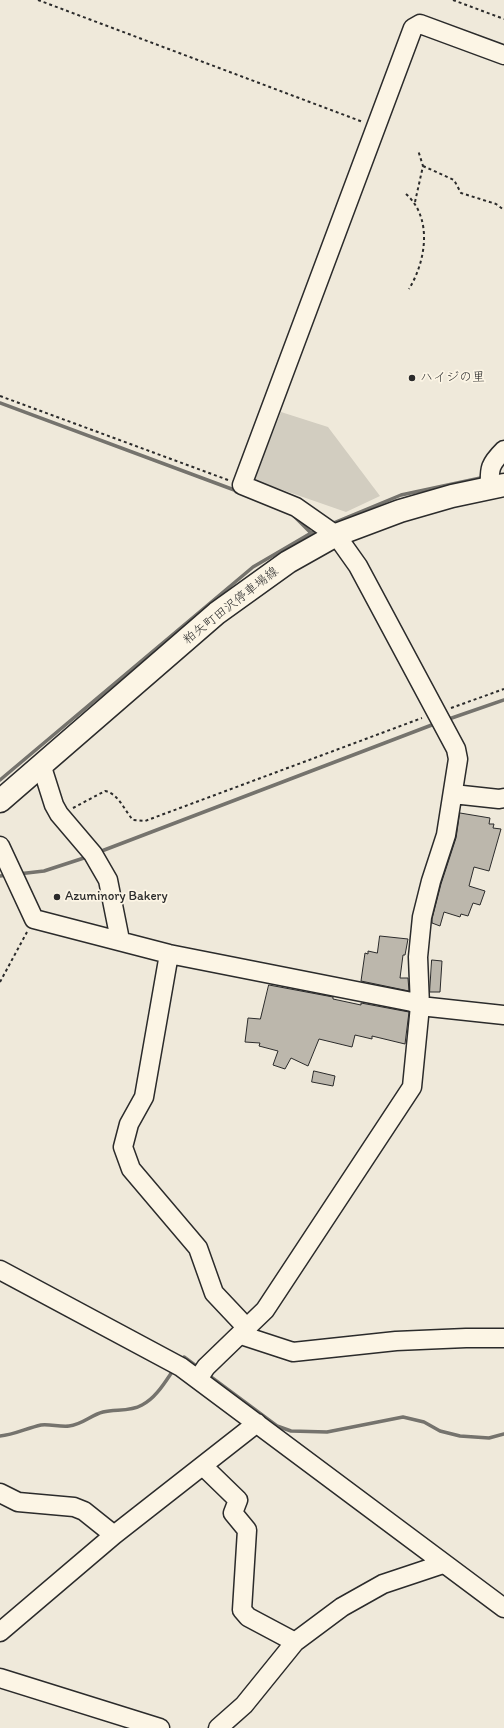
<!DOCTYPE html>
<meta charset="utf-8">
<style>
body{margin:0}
canvas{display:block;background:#efe9da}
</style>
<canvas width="504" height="1728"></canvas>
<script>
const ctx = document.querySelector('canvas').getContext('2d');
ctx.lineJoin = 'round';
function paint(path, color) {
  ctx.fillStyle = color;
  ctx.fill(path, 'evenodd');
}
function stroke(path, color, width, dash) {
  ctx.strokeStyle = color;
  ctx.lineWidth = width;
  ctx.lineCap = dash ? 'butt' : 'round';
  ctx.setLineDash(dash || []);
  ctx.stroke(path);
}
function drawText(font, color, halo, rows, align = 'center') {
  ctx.font = font + ' Itim,"Klee One",sans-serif';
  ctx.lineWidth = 3.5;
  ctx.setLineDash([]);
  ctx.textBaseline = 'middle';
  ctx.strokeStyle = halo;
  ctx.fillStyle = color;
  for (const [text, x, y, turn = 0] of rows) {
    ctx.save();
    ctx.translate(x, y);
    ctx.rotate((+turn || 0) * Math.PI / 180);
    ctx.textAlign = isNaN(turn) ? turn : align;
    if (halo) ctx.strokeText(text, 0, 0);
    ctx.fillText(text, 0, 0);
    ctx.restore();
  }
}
const green = new Path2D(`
 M281,412l47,15 52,69 -34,16 -92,-32z`);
const stream = new Path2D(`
 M0,403l237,88
 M294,516l16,16
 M331,524l70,-29 84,-18
 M446,720l58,-20
 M0,780l253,-213 65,-38
 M99,852l338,-129
 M18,874l26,-3 43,-14
 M0,876l8,-1
 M181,1361l3,-4 15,11
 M207,1374l70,52 14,5 36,1 76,-15 21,5 16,9 20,5 29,2 15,-4
 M0,1436c14,-1 27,-8 41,-11 9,-1 19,2 28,1 13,-1 22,-11 34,-14 13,-3 27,0 39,-7 14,-7 23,-23 32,-36`);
const building = new Path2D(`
 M460,813l30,5 -1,6h5l-1,4 8,1 -12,42 -15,-4 -5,19 16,5 -5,14 -7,-2 -5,13 -7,-2 -1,3 -16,-5 -4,14 -8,-3v-4l9,-35 15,-46z
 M380,936l28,3 -3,16h-2l-3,23h8l1,13 -48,-10 4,-28 3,1v-3l9,2z
 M432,960l10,1 -2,31h-10z
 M269,985l64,12v2l28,6v-2l48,9 -4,32 -33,-8v3l-17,-4 -3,12 -33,-8 -11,27 -17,-8 -6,11 -12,-4 5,-14 -19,-5 1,-3 -15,-1 3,-24 12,1z
 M314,1071l21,5 -2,10 -21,-4z`);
const path = new Path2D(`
 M38,0l325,122
 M453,0l51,19
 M423,166l31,14 7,13 35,11 8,6
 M406,194c27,24 20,67 3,95
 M415,202l8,-36 -5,-16
 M0,396l228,84
 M451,708l53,-19
 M73,808l32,-17c14,3 19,19 28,29l12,1 277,-103
 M0,982l27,-50`);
const minor = new Path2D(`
 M490,487c-1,-19 0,-23 14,-37
 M41,764l13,41 5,9 34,40 15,26 12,60
 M453,794l46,5 5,-1
 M0,846l34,73 135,35 243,48 8,4 84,9
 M169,954l-25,143 -15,27 -6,23 8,22 67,79 16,45 33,35
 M0,1270l181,97 323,241
 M241,1335l52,17 103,-11 70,-3h38
 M198,1379l8,-12 59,-57 147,-223 8,-81 -2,-49 4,-40 9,-36 15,-46 12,-76 -2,-10 -98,-183 -22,-31 -40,-28 -54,-22 171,-457 7,-4 84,31
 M203,1466l35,34 -5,13 14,17 -5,80 6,7 47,25
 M0,1493l18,9 56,5 10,4 30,24
 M0,1632l114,-97 143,-112
 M0,1678l160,50
 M218,1728l26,-23 51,-63 47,-35 41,-23 60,-20`);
const major = new Path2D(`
 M0,801l217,-188 71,-51 48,-27 64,-24 52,-15 52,-11`);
const markers = [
 [412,378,4,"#2b2b2b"],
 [57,897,4,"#2b2b2b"]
];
const poiNames = [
 ["ハイジの里",420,378],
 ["Azuminory Bakery",65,897]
];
const streetNames = [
 ["粕矢町田沢停車場線",231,606,-38]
];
paint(green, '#d2cdc0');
stroke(stream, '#75736d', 3.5);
paint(building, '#bcb7ac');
stroke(building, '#2b2b2b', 1);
stroke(minor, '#2b2b2b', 21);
stroke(major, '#2b2b2b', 25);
stroke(path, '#2b2b2b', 2, [3, 3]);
stroke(minor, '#fcf5e5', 18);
stroke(major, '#fcf5e5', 22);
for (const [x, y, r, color] of markers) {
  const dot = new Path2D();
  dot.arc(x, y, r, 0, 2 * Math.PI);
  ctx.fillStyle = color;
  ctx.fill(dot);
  stroke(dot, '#fcf5e5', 1.5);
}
drawText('13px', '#2b2b2b', '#fcf5e5', poiNames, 'left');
drawText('13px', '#2b2b2b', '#fcf5e5', streetNames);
</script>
